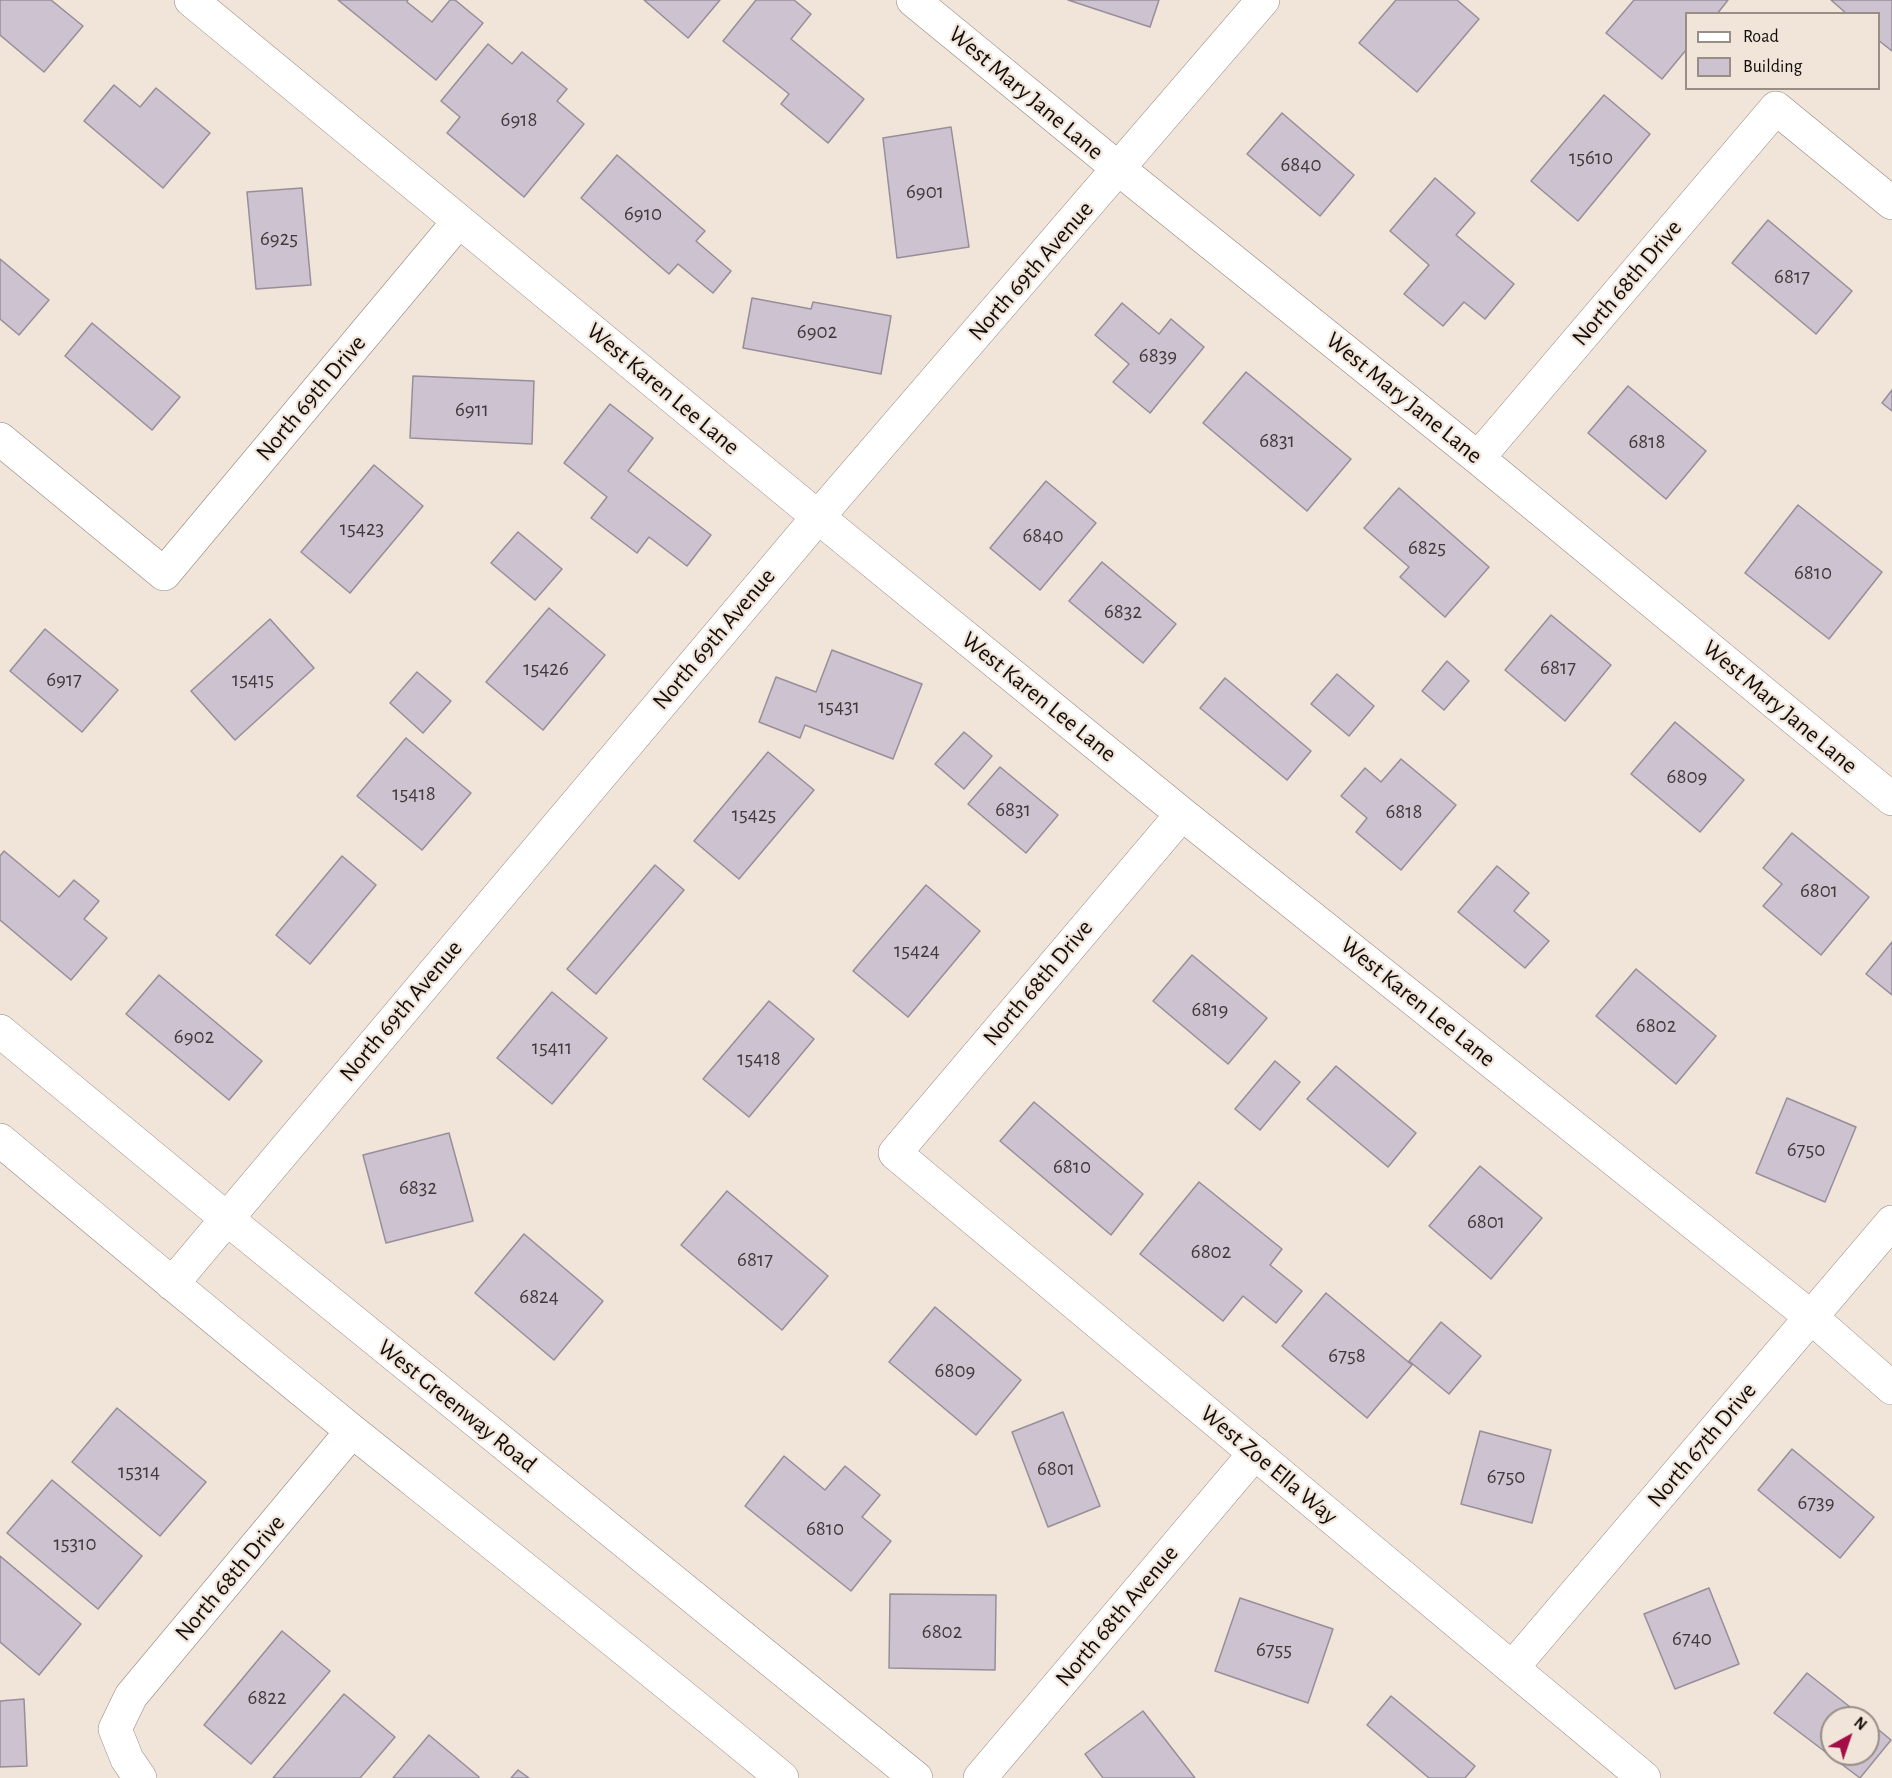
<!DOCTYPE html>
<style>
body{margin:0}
#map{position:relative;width:1892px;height:1778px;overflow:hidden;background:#f1e4d9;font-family:"Alegreya Sans",sans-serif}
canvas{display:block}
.legend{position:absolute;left:1685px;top:12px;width:195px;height:78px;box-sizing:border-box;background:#f1e4d9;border:2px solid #988e86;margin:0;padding:8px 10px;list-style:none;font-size:18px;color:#120d0a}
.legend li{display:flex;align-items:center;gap:12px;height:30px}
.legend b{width:30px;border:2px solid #988e86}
.north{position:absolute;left:1820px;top:1706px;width:60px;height:60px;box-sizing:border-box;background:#f1e4d9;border:2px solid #988e86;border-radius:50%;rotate:40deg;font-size:16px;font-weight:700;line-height:24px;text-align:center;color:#120d0a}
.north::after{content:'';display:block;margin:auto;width:21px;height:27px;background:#a40d48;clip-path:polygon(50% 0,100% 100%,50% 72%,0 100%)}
</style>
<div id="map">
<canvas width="1892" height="1778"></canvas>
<ul class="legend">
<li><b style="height:8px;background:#fff"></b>Road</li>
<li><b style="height:16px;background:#cdc3d0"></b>Building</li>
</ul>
<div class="north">N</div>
</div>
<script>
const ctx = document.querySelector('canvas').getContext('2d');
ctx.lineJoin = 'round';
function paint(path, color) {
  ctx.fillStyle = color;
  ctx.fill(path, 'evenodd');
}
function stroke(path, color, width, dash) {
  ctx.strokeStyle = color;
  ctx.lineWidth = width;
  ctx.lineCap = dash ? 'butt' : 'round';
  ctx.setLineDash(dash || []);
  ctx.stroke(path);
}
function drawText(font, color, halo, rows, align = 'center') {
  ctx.font = font + ' "Alegreya Sans",sans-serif';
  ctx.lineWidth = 4.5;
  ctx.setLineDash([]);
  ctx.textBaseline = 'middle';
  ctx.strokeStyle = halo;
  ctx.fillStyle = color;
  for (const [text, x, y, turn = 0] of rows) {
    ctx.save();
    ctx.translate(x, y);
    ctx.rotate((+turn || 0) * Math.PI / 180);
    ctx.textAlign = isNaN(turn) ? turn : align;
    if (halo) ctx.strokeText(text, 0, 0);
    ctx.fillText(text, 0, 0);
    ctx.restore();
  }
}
const building = new Path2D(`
 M0,0h51l32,26 -39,46 -44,-37z
 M338,0h70l-1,2 25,20 18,-22h5l28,23 -47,57z
 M644,0h76l-32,38z
 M756,0h38l17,14 -20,25 73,60 -36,44 -47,-39 8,-10 -66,-53z
 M1068,0h91l-9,27z
 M1396,0h61l22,19 -62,73 -58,-49z
 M1634,0h94l-11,14h-31v36l-24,29 -56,-46z
 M1831,0h61v51l-14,-11v-26h-31z
 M488,44l24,20 10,-12 45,37 -10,12 27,23 -60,73 -77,-64 13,-16 -19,-16z
 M114,85l26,22 16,-19 54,45 -47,55 -79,-67z
 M1604,95l46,39 -72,87 -47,-40z
 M1282,113l72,62 -34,41 -73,-62z
 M951,127l18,120 -72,11 -14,-120z
 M617,155l88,76 -9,10 35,30 -18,22 -35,-29 -9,10 -88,-76z
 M1435,178l40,35 -19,22 58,49 -29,35 -21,-17 -21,24 -39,-32 25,-29 -39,-34z
 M302,188l9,97 -55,4 -9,-97z
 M1768,220l84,71 -36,43 -84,-71z
 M0,259l49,41 -30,35 -19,-16z
 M752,298l59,11 2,-7 78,14 -10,58 -138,-26z
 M1122,303l37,31 12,-15 33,28 -54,66 -37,-31 16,-18 -34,-29z
 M92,323l88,74 -28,33 -87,-74z
 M1246,372l105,87 -44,52 -104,-88z
 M413,376l121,5 -2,63 -122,-6z
 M1628,386l78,65 -40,48 -78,-66z
 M1892,390v21l-10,-8z
 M610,404l43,34 -25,33 83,64 -24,31 -38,-29 -12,16 -46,-35 16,-21 -43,-34z
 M374,465l49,41 -73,87 -49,-41z
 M1046,481l50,42 -56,67 -50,-42z
 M1399,488l90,79 -44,50 -45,-40 9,-10 -45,-39z
 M1798,505l84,67 -53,67 -84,-66z
 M518,532l44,37 -27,31 -44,-37z
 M1102,562l74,62 -33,39 -74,-62z
 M549,608l56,47 -62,75 -57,-48z
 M1551,615l60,50 -46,56 -60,-51z
 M270,619l44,49 -79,72 -44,-49z
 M45,629l73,61 -36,42 -72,-61z
 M832,650l90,34 -29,75 -88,-34 -5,13 -41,-16 17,-45 40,15z
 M1447,661l22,20 -25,29 -22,-19z
 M417,672l34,29 -28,32 -33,-30z
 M1337,674l37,32 -25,30 -38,-32z
 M1225,678l86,73 -24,29 -87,-72z
 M1675,722l69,58 -44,52 -69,-58z
 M964,732l28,24 -28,33 -29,-25z
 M406,738l65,55 -49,57 -65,-54z
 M768,752l46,38 -75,89 -45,-38z
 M1401,759l55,46 -55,65 -45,-38 11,-14 -26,-22 24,-28 16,14z
 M1000,767l58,48 -32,38 -58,-49z
 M1792,833l77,64 -48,58 -58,-49 19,-22 -19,-16z
 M4,851l55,46 15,-17 25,21 -15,18 23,19 -36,42 -71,-60v-64z
 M342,856l34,29 -66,79 -34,-29z
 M655,865l29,25 -88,104 -29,-25z
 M1497,866l32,27 -15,18 35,30 -24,27 -67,-56z
 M926,885l54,46 -72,86 -55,-46z
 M1892,942v53l-26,-21z
 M1192,955l75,63 -39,46 -75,-63z
 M1636,969l80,67 -40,48 -80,-68z
 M159,975l103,86 -33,39 -103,-86z
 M552,992l55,46 -55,66 -55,-46z
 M769,1001l45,38 -65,78 -46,-38z
 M1275,1061l25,21 -40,48 -25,-21z
 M1336,1066l80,67 -28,34 -81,-68z
 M1787,1098l69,29 -31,75 -69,-29z
 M1034,1102l109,92 -32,41 -111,-94z
 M449,1133l24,88 -87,22 -23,-88z
 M1480,1166l62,52 -51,61 -62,-53z
 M1199,1182l83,67 -12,16 32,26 -26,32 -33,-27 -20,25 -83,-67z
 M727,1191l101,85 -46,54 -101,-85z
 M524,1234l79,67 -49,59 -79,-67z
 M1326,1293l86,72 -45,53 -85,-72z
 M935,1307l86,73 -45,55 -87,-73z
 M1441,1322l40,34 -32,38 -40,-33z
 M117,1408l89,74 -46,54 -88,-74z
 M1063,1412l37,94 -52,21 -36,-95z
 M1480,1431l71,19 -19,73 -71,-19z
 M1792,1449l82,68 -34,41 -82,-68z
 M784,1456l41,34 20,-24 35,29 -18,22 29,24 -40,50 -106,-85z
 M52,1480l90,76 -44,53 -91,-76z
 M0,1556l81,68 -42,51 -39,-33z
 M1709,1588l30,76 -64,25 -31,-75z
 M890,1594l106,1 -1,75 -106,-2z
 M1240,1598l93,31 -25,74 -93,-32z
 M282,1631l48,40 -79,93 -47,-39z
 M1807,1673l57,45h-32v36h36v-33l23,19 -31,38 -86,-65z
 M344,1694l51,43 -35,41h-87z
 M1391,1696l84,70 -10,12h-36l-62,-53z
 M24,1699l3,67 -27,1v-66z
 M1143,1711l52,67h-92l-18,-24z
 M429,1735l50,42 -1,1h-85z
 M518,1770l11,8h-18z`);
const minor = new Path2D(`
 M191,0l627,517 364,297 629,503 81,71
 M913,0l206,169 359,289 414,341
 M0,439l164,135 295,-353
 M1478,458l298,-350 116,95
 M1182,814l-287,339 749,625
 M0,1031l226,187 690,560
 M0,1140c117,98 234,195 352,291 144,115 288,229 430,347
 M172,1284l646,-767 445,-517
 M1512,1668l380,-446
 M140,1778l-13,-19 -12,-30 16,-33 221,-265
 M980,1778l275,-325`);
const numberNames = [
 ["6918",519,120],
 ["15610",1591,158],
 ["6840",1301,165],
 ["6901",925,192],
 ["6910",643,214],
 ["6925",279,239],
 ["6817",1792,277],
 ["6902",817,332],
 ["6839",1158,356],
 ["6911",472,410],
 ["6831",1277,441],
 ["6818",1647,442],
 ["15423",362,529],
 ["6840",1043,536],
 ["6825",1427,548],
 ["6810",1813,573],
 ["6832",1123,612],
 ["6817",1558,668],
 ["15426",546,669],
 ["6917",64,680],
 ["15415",253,680],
 ["15431",839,707],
 ["6809",1687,777],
 ["15418",414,794],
 ["6831",1013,810],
 ["6818",1404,812],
 ["15425",754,815],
 ["6801",1819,891],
 ["15424",917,951],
 ["6819",1210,1010],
 ["6802",1656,1026],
 ["6902",194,1037],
 ["15411",552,1048],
 ["15418",759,1059],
 ["6750",1806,1150],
 ["6810",1072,1167],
 ["6832",418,1188],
 ["6801",1486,1222],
 ["6802",1211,1252],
 ["6817",755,1260],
 ["6824",539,1297],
 ["6758",1347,1356],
 ["6809",955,1371],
 ["6801",1056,1469],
 ["15314",139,1472],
 ["6750",1506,1477],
 ["6739",1816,1503],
 ["6810",825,1529],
 ["15310",75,1544],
 ["6802",942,1632],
 ["6740",1692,1639],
 ["6755",1274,1650],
 ["6822",267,1698]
];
const streetNames = [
 ["West Mary Jane Lane",1026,93,40],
 ["North 69th Avenue",1031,271,-49],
 ["North 68th Drive",1627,283,-50],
 ["West Karen Lee Lane",663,389,40],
 ["North 69th Drive",311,398,-50],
 ["West Mary Jane Lane",1404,398,39],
 ["North 69th Avenue",714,639,-50],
 ["West Karen Lee Lane",1039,697,39],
 ["West Mary Jane Lane",1780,707,40],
 ["North 68th Drive",1038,983,-50],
 ["West Karen Lee Lane",1418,1002,39],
 ["North 69th Avenue",401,1011,-50],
 ["West Greenway Road",457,1406,39],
 ["North 67th Drive",1702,1445,-50],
 ["West Zoe Ella Way",1269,1465,40],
 ["North 68th Drive",230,1578,-50],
 ["North 68th Avenue",1117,1616,-50]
];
paint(building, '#cdc3d0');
stroke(building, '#978e9a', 1.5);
stroke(minor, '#91857b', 34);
stroke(minor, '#fff', 33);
drawText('21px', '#413a3c', null, numberNames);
drawText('24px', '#120d0a', '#f1e4d9', streetNames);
</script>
